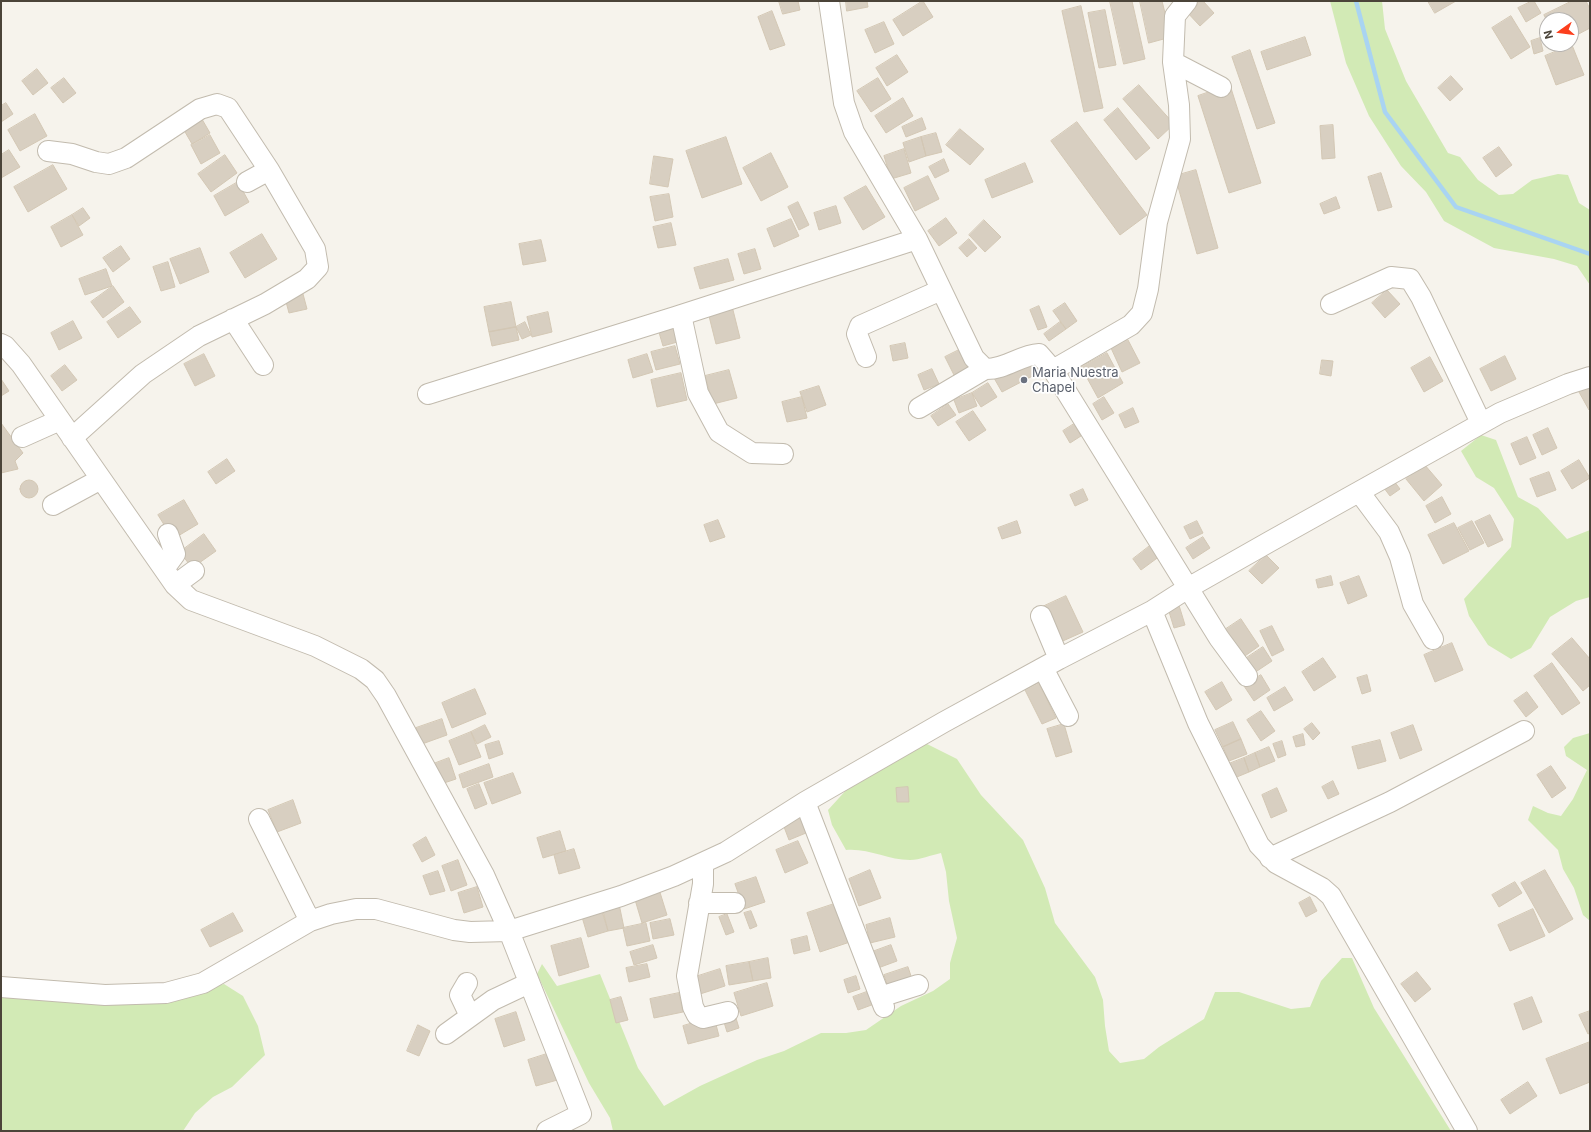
<!DOCTYPE html>
<style>
body{margin:0}
#map{position:relative;width:1591px;height:1132px;overflow:hidden;background:#f6f3ec;font-family:Inter,sans-serif}
canvas{display:block}
.frame{position:absolute;inset:0;border:2px solid #4b4439;pointer-events:none}
.north{position:absolute;left:1539px;top:12px;width:40px;height:40px;box-sizing:border-box;background:#fff;border:1px solid #b7b4b0;border-radius:50%;rotate:256deg;font-size:11px;font-weight:700;line-height:16px;text-align:center;color:#4b4439}
.north::after{content:'';display:block;margin:auto;width:14px;height:18px;background:#fc3f1d;clip-path:polygon(50% 0,100% 100%,50% 72%,0 100%)}
</style>
<div id="map">
<canvas width="1591" height="1132"></canvas>
<div class="frame"></div>
<div class="north">N</div>
</div>
<script>
const ctx = document.querySelector('canvas').getContext('2d');
ctx.lineJoin = 'round';
function paint(path, color) {
  ctx.fillStyle = color;
  ctx.fill(path, 'evenodd');
}
function stroke(path, color, width, dash) {
  ctx.strokeStyle = color;
  ctx.lineWidth = width;
  ctx.lineCap = dash ? 'butt' : 'round';
  ctx.setLineDash(dash || []);
  ctx.stroke(path);
}
function drawText(font, color, halo, rows, align = 'center') {
  ctx.font = font + ' Inter,sans-serif';
  ctx.lineWidth = 3.5;
  ctx.setLineDash([]);
  ctx.textBaseline = 'middle';
  ctx.strokeStyle = halo;
  ctx.fillStyle = color;
  for (const [text, x, y, turn = 0] of rows) {
    ctx.save();
    ctx.translate(x, y);
    ctx.rotate((+turn || 0) * Math.PI / 180);
    ctx.textAlign = isNaN(turn) ? turn : align;
    if (halo) ctx.strokeText(text, 0, 0);
    ctx.fillText(text, 0, 0);
    ctx.restore();
  }
}
const green = new Path2D(`
 M1330,1h52l3,28 21,52 42,72 12,4 18,23 21,15 14,-1 19,-14 26,-6 10,1 11,28 11,7v75l-13,-19 -23,-7 -60,-11 -50,-27 -18,-29 -25,-26 -32,-50 -23,-53z
 M1481,435l15,5 22,57 20,11 29,31 23,-9v67l-14,4 -26,16 -19,31 -20,11 -23,-14 -19,-29 -5,-17 47,-52 3,-28 -20,-31 -18,-11 -15,-26z
 M1590,733v188l-7,-6 -9,-27 -11,-19 -5,-19 -30,-30 5,-14 15,7 13,3 12,-17 14,-29 -21,-14 -2,-9 9,-9z
 M923,742l34,17 24,36 42,45 22,48 10,35 40,54 8,23 2,26 4,25 11,12 24,-4 15,-12 45,-28 11,-27h24l52,17 19,-2 11,-26 21,-23h10l22,50 77,123h-838l-3,-13 -21,-35 -52,-109 5,-10 15,22 43,-12 38,94 26,38 36,-20 57,-26 27,-9 37,-18h25l20,-3 35,-24 32,-15 17,-12v-16l7,-25 -8,-37 -3,-29 -5,-19c-10,2 -21,7 -31,7 -22,0 -42,-12 -64,-10l-14,-25 -4,-15 31,-34z
 M224,984l19,12 15,30 7,29 -33,32 -19,10 -18,16 -12,18h-182v-136l190,-3z`);
const stream = new Path2D(`
 M1356,1l29,111 71,95 134,47`);
const building = new Path2D(`
 M779,1h19l2,9 -17,4z
 M846,1h21l1,6 -21,4z
 M923,1l10,16 -30,19 -10,-16z
 M1110,1h22l13,58 -21,5z
 M1140,1h22l9,36 -22,6z
 M1194,1h9l11,12 -14,13 -15,-16z
 M1428,1h28l-21,12z
 M1532,1h2l7,12 -15,9 -8,-14z
 M1572,1h14l4,8v19l-19,10v-18l-24,1 -3,-6z
 M1081,6l22,102 -19,4 -22,-101z
 M1105,10l11,55 -17,3 -11,-55z
 M772,11l13,34 -15,5 -12,-33z
 M1511,16l19,31 -19,12 -19,-31z
 M884,22l10,22 -19,9 -10,-23z
 M1305,37l6,18 -44,15 -6,-18z
 M1540,38l3,13 -9,3 -3,-13z
 M1572,45l12,30 -28,10 -11,-29z
 M1250,50l25,73 -18,6 -25,-72z
 M897,55l11,17 -21,14 -11,-18z
 M37,69l11,14 -15,12 -11,-14z
 M1451,76l12,13 -13,12 -12,-13z
 M64,78l12,15 -13,10 -12,-15z
 M878,78l13,21 -20,13 -14,-21z
 M1139,85l35,39 -16,15 -35,-40z
 M1230,85l31,98 -32,10 -31,-97z
 M903,98l10,18 -27,17 -11,-17z
 M6,103l7,11 -12,8v-16z
 M1118,108l32,40 -14,12 -32,-40z
 M35,114l12,22 -27,15 -12,-21z
 M199,114l11,19 -18,11 -11,-19z
 M922,118l4,11 -20,8 -4,-10z
 M1077,122l70,93 -27,20 -69,-94z
 M1333,125l2,33 -13,1 -2,-33z
 M960,129l24,20 -14,16 -24,-20z
 M936,133l6,19 -16,4 -5,-19z
 M210,135l10,18 -19,11 -10,-19z
 M726,137l16,47 -40,14 -16,-47z
 M921,137l5,19 -17,6 -6,-19z
 M1499,147l13,18 -16,12 -13,-19z
 M904,149l7,24 -20,6 -7,-23z
 M9,150l11,17 -19,11v-23z
 M771,153l17,34 -27,14 -18,-33z
 M225,155l12,18 -26,19 -13,-18z
 M654,156l19,3 -5,28 -18,-3z
 M944,159l5,12 -14,7 -6,-11z
 M1025,163l8,19 -41,16 -7,-18z
 M53,165l14,24 -39,23 -14,-25z
 M1196,170l22,78 -21,6 -22,-78z
 M1381,173l11,34 -14,4 -10,-34z
 M928,176l11,23 -24,12 -11,-23z
 M238,182l11,20 -24,14 -11,-20z
 M866,186l19,31 -22,13 -19,-32z
 M669,194l4,23 -18,4 -5,-24z
 M1336,197l4,11 -16,6 -4,-10z
 M798,202l11,23 -10,5 -11,-23z
 M836,206l5,17 -22,7 -5,-17z
 M83,208l7,10 -11,8 -7,-11z
 M72,215l11,20 -22,12 -10,-20z
 M946,218l11,15 -18,13 -11,-15z
 M791,219l8,17 -25,11 -7,-18z
 M984,220l17,17 -16,15 -16,-17z
 M671,223l5,22 -18,3 -5,-21z
 M262,234l15,25 -32,19 -15,-25z
 M969,239l8,9 -10,9 -8,-9z
 M541,240l5,21 -23,4 -4,-21z
 M121,246l9,13 -17,13 -10,-14z
 M200,248l9,24 -29,12 -10,-25z
 M755,249l6,20 -17,5 -6,-20z
 M728,259l6,21 -34,9 -6,-21z
 M168,262l7,25 -14,4 -8,-24z
 M106,269l6,17 -27,9 -6,-16z
 M113,286l11,16 -21,16 -12,-16z
 M1387,290l13,14 -15,14 -13,-15z
 M303,294l4,15 -18,4 -4,-15z
 M511,302l5,25 -27,5 -5,-25z
 M1065,303l12,18 -11,8 -13,-18z
 M732,306l8,32 -24,6 -8,-32z
 M1039,306l8,21 -9,3 -8,-20z
 M130,307l11,15 -23,16 -11,-16z
 M548,312l4,20 -20,5 -5,-20z
 M73,321l9,17 -23,12 -8,-17z
 M525,322l6,13 -9,4 -6,-12z
 M1060,322l6,7 -17,12 -5,-7z
 M676,324l5,17 -18,5 -5,-17z
 M516,327l3,13 -27,6 -3,-14z
 M1128,340l12,23 -18,9 -11,-24z
 M905,343l3,15 -15,3 -3,-15z
 M675,346l5,18 -24,6 -5,-18z
 M963,348l10,18 -19,9 -9,-18z
 M1107,353l16,30 -25,15 -17,-31z
 M204,354l11,22 -20,10 -11,-22z
 M647,354l6,18 -20,6 -5,-18z
 M1038,355l8,14 -44,23 -8,-14z
 M1505,356l11,23 -25,12 -11,-22z
 M1430,357l13,24 -19,11 -13,-24z
 M1322,360l11,1 -2,15 -11,-2z
 M65,365l12,15 -15,11 -11,-15z
 M932,369l7,15 -15,6 -6,-15z
 M729,370l8,28 -24,6 -8,-28z
 M681,373l6,27 -30,7 -6,-27z
 M1,379l8,12 -8,5z
 M988,383l9,14 -16,10 -9,-14z
 M819,386l7,19 -19,7 -7,-20z
 M1590,386v23l-1,1 -10,-18z
 M972,393l5,13 -18,7 -5,-13z
 M802,397l5,21 -20,4 -5,-20z
 M1104,397l10,16 -12,7 -9,-16z
 M948,404l8,11 -18,11 -7,-10z
 M1133,408l6,14 -14,6 -6,-13z
 M973,411l13,19 -17,11 -13,-19z
 M1,423l22,30 -8,8 3,8 -17,4z
 M1074,424l7,12 -11,7 -7,-12z
 M1548,428l9,20 -15,7 -9,-20z
 M1527,437l9,21 -16,7 -9,-21z
 M227,459l8,12 -19,13 -8,-12z
 M1579,460l11,18 -18,11 -11,-18z
 M1424,464l18,21 -18,16 -18,-22z
 M1549,472l7,18 -19,7 -7,-18z
 M1391,477l9,12 -10,7 -9,-12z
 M20 489a9 9 0 1 1 18 0a9 9 0 1 1-18 0Z
 M1083,489l5,11 -13,6 -5,-11z
 M1442,497l9,17 -16,9 -9,-17z
 M184,500l14,24 -25,15 -15,-24z
 M1490,515l13,25 -15,7 -13,-25z
 M718,520l7,17 -15,5 -6,-17z
 M1017,521l4,12 -19,6 -4,-11z
 M1197,521l6,12 -13,6 -6,-12z
 M1472,521l12,22 -14,7 -12,-22z
 M1454,523l15,28 -26,13 -15,-29z
 M204,534l12,17 -24,17 -12,-16z
 M1203,537l7,11 -17,11 -7,-11z
 M1151,545l9,11 -19,14 -8,-11z
 M1266,555l13,13 -17,16 -13,-13z
 M1331,576l2,9 -15,3 -2,-8z
 M1359,576l8,20 -19,8 -8,-21z
 M1066,596l17,36 -27,12 -16,-36z
 M1178,602l7,23 -11,3 -7,-23z
 M1241,619l18,27 -17,12 -19,-27z
 M1272,626l12,24 -12,6 -12,-25z
 M1572,638l18,21v26l-7,6 -31,-37z
 M1452,643l11,27 -28,12 -11,-27z
 M1263,647l9,14 -21,14 -9,-14z
 M1323,658l13,19 -22,14 -12,-19z
 M1552,663l28,40 -18,12 -28,-39z
 M1261,675l9,15 -16,11 -10,-15z
 M1367,675l4,16 -9,3 -5,-16z
 M1222,682l10,18 -16,10 -11,-18z
 M1039,683l17,35 -14,6 -17,-34z
 M1285,687l8,13 -19,11 -7,-13z
 M475,689l11,25 -34,14 -10,-25z
 M1527,692l11,15 -12,10 -12,-16z
 M1261,711l14,20 -14,10 -14,-21z
 M442,719l5,16 -25,9 -6,-16z
 M1233,722l8,17 -18,8 -8,-17z
 M1312,723l8,10 -7,7 -9,-11z
 M1064,724l8,28 -16,5 -9,-28z
 M485,725l6,12 -14,7 -6,-12z
 M1413,725l9,25 -22,9 -9,-26z
 M471,732l10,25 -22,8 -10,-24z
 M1303,734l2,11 -9,2 -3,-10z
 M1241,739l6,15 -18,7 -6,-14z
 M1380,740l6,21 -28,8 -6,-22z
 M499,741l4,13 -14,5 -4,-14z
 M1282,741l4,14 -8,3 -5,-14z
 M1269,747l6,14 -15,6 -5,-14z
 M1255,753l5,14 -11,5 -5,-14z
 M449,758l7,21 -21,7 -7,-20z
 M1244,758l5,14 -17,7 -6,-14z
 M489,764l4,13 -30,11 -4,-13z
 M1551,766l15,22 -14,10 -15,-23z
 M513,773l8,20 -29,11 -8,-21z
 M1333,781l6,13 -11,5 -6,-12z
 M479,784l8,20 -12,5 -8,-20z
 M908,787l1,15h-12l-1,-14z
 M1277,788l10,23 -16,7 -9,-23z
 M293,800l8,23 -24,9 -9,-22z
 M799,812l7,21 -17,7 -8,-21z
 M560,831l6,20 -23,7 -6,-20z
 M426,837l9,18 -13,7 -9,-17z
 M798,841l10,22 -23,10 -9,-23z
 M574,849l6,19 -21,6 -5,-19z
 M458,860l9,25 -16,6 -9,-25z
 M870,870l11,28 -22,8 -10,-27z
 M1545,870l28,49 -24,14 -28,-50z
 M438,871l7,20 -15,4 -7,-19z
 M756,877l9,25 -21,7 -9,-25z
 M1515,882l7,11 -23,14 -7,-12z
 M658,886l9,29 -25,8 -9,-30z
 M477,887l6,20 -19,6 -6,-20z
 M1310,897l7,14 -11,6 -7,-14z
 M618,899l6,29 -16,3 -7,-28z
 M837,903l13,39 -30,10 -13,-39z
 M1533,909l12,27 -35,15 -12,-26z
 M602,911l6,20 -20,6 -6,-20z
 M751,911l6,15 -7,3 -6,-16z
 M233,913l10,18 -33,16 -9,-17z
 M727,914l7,18 -8,3 -7,-18z
 M890,918l5,19 -25,6 -4,-18z
 M670,919l4,16 -21,4 -3,-16z
 M646,923l4,18 -23,5 -4,-18z
 M807,936l3,14 -16,4 -3,-14z
 M581,938l8,29 -30,9 -8,-30z
 M653,945l4,13 -23,7 -4,-13z
 M891,945l6,16 -19,7 -6,-16z
 M768,958l3,20 -18,3 -4,-19z
 M749,962l4,19 -24,4 -3,-19z
 M647,964l3,13 -21,5 -3,-14z
 M908,967l5,15 -24,8 -5,-15z
 M720,969l5,17 -28,9 -5,-17z
 M1417,972l14,17 -16,13 -14,-18z
 M856,976l4,13 -12,4 -4,-13z
 M767,983l6,23 -32,10 -7,-23z
 M872,990l5,13 -19,7 -5,-13z
 M679,993l4,19 -29,6 -4,-19z
 M621,997l7,23 -12,3 -6,-23z
 M1532,997l10,25 -19,8 -9,-26z
 M1590,1011v22l-2,1 -9,-19z
 M516,1012l9,28 -21,7 -9,-28z
 M735,1015l4,13 -12,4 -4,-13z
 M714,1017l5,19 -31,8 -5,-18z
 M418,1025l12,6 -11,25 -12,-5z
 M1590,1042v40l-30,12 -14,-35z
 M553,1052l8,27 -25,7 -8,-26z
 M1528,1082l9,14 -27,18 -9,-14z`);
const minor = new Path2D(`
 M829,1l15,102 10,29 63,107 57,119 11,11c20,1 35,-14 54,-15l14,16 166,268 28,38
 M1173,62l48,25
 M48,151l24,3 24,8 13,2 17,-6 74,-49 17,-5 11,4 41,62 46,79 3,18 -11,12 -42,25 -66,32 -56,38 -71,64
 M247,182l22,-12
 M1331,304l60,-27 19,2 11,18 60,126
 M681,315l17,78 21,39 33,21 31,1
 M233,319l30,46
 M1,344l4,2 16,18 154,221 16,15 124,46 46,23 14,11 11,16 98,179 25,56 72,183 -34,17
 M866,357l-9,-23 3,-8 81,-36
 M1053,370l78,-45 11,-12 6,-24 9,-67 23,-83 -1,-34 -6,-43 2,-46 12,-15
 M428,394l247,-77 242,-78
 M919,408l66,-39
 M22,437l38,-17
 M1360,493l29,39 11,25 13,47 20,35
 M53,505l48,-26
 M164,569l11,-15 -7,-20
 M175,585l19,-14
 M1152,611l46,112 61,122 17,18 46,25 9,8 136,235
 M1041,616l18,43
 M1043,668l25,48
 M805,802l79,205
 M259,819l51,102
 M1270,858l120,-56 134,-71
 M703,863v21l-16,92 6,31 4,8 6,3 25,-6
 M699,903h36
 M467,983l-7,12 10,21
 M1,987l104,8 61,-2 37,-10 107,-62 21,-7 25,-5h20l78,21 16,2 39,-1 112,-35 53,-20 52,-24 79,-50 139,-80 115,-63 93,-48 36,-23 81,-46 231,-129 68,-29 22,-7
 M880,997l38,-12
 M446,1034l47,-34 36,-17`);
const markers = [
 [1024,380,4,"#6b7280"]
];
const worshipNames = [
 ["Maria Nuestra",1032,373],
 ["Chapel",1032,388]
];
paint(green, '#d2eab5');
stroke(stream, '#a9d4f2', 4.5);
paint(building, '#d8cfc1');
stroke(building, '#d3c7b4', 1);
stroke(minor, '#c2bbae', 22);
stroke(minor, '#fff', 20);
for (const [x, y, r, color] of markers) {
  const dot = new Path2D();
  dot.arc(x, y, r, 0, 2 * Math.PI);
  ctx.fillStyle = color;
  ctx.fill(dot);
  stroke(dot, '#fff', 1.5);
}
drawText('13px', '#5b616d', '#fff', worshipNames, 'left');
</script>
